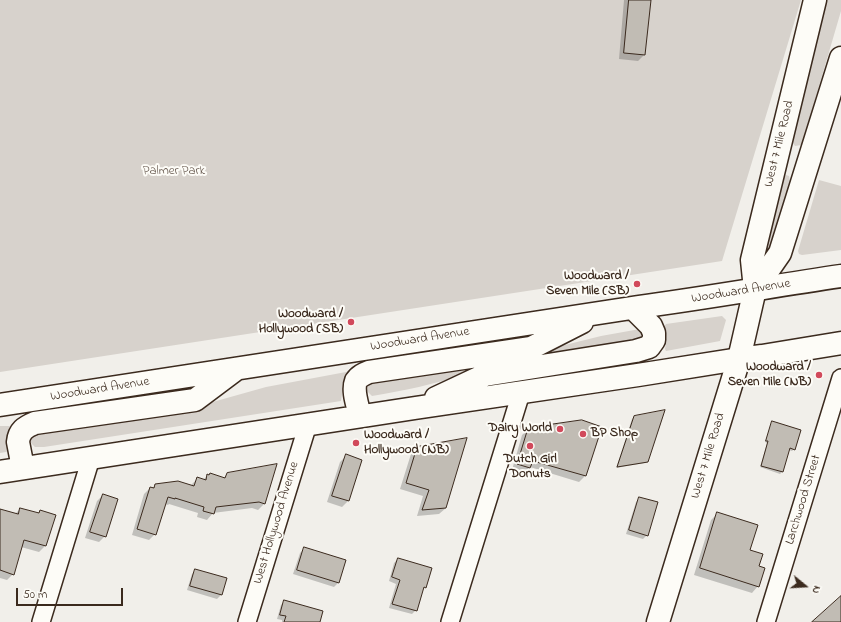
<!DOCTYPE html>
<style>
body{margin:0}
#map{position:relative;width:841px;height:622px;overflow:hidden;background:#f1efea;font-family:"Indie Flower",sans-serif}
canvas{display:block}
.north{position:absolute;left:785px;top:566px;width:40px;height:40px;-webkit-text-stroke:3px #fdfcf7;paint-order:stroke;rotate:108deg;font-size:11px;font-weight:700;line-height:16px;text-align:center;color:#3b2a1e}
.north::after{content:'';display:block;margin:auto;width:14px;height:18px;background:#3b2a1e;clip-path:polygon(50% 0,100% 100%,50% 72%,0 100%)}
.scale{position:absolute;left:16px;top:588px;width:107px;height:18px;box-sizing:border-box;border:2px solid #3b2a1e;border-top:0;padding-left:5px;font-size:12px;line-height:14px;white-space:nowrap;color:#3b2a1e;-webkit-text-stroke:3px #fdfcf7;paint-order:stroke}
</style>
<div id="map">
<canvas width="841" height="622"></canvas>
<div class="north">N</div>
<div class="scale">50 m</div>
</div>
<script>
const ctx = document.querySelector('canvas').getContext('2d');
ctx.lineJoin = 'round';
function paint(path, color) {
  ctx.fillStyle = color;
  ctx.fill(path, 'evenodd');
}
function stroke(path, color, width, dash) {
  ctx.strokeStyle = color;
  ctx.lineWidth = width;
  ctx.lineCap = dash ? 'butt' : 'round';
  ctx.setLineDash(dash || []);
  ctx.stroke(path);
}
function drawText(font, color, halo, rows, align = 'center') {
  ctx.font = font + ' "Indie Flower",sans-serif';
  ctx.lineWidth = 4;
  ctx.setLineDash([]);
  ctx.textBaseline = 'middle';
  ctx.strokeStyle = halo;
  ctx.fillStyle = color;
  for (const [text, x, y, turn = 0] of rows) {
    ctx.save();
    ctx.translate(x, y);
    ctx.rotate((+turn || 0) * Math.PI / 180);
    ctx.textAlign = isNaN(turn) ? turn : align;
    if (halo) ctx.strokeText(text, 0, 0);
    ctx.fillText(text, 0, 0);
    ctx.restore();
  }
}
const green = new Path2D(`
 M0,0h801l-79,261 -722,111z
 M827,0h14v11l-38,130 -2,4 -6,1 -3,-4z
 M786,175l3,1 1,5 -20,71h-4l17,-74z
 M819,180l22,6v64l-39,5 -3,-1 -1,-3z
 M722,316l4,4 -6,21 -54,10 -1,-2c2,-9 2,-13 -1,-22l2,-3z
 M640,329l5,9 -180,36c-30,10 -62,17 -93,22l-5,-5v-7l4,-5 178,-30 52,-13z
 M346,372l2,3 -4,6 -3,20 -297,46h-9l-5,-5v-6l3,-4 169,-27 64,-18z
 M0,426h10l-2,14 2,10 -4,2 -6,1z`);
const shadow = new Path2D(`
 M624,0h26l-6,55 -6,6 -19,-2z
 M634,417l13,45 -2,1 -29,5 16,-49z
 M772,423l22,26 -2,2 -3,-1 -7,22 -2,2 -20,-7 7,-24 -2,-1 6,-18z
 M600,427l-15,49 -6,6 -49,-15 -7,7 -11,-4 10,-35 7,-6z
 M417,448l29,60 -7,6 -22,2 6,-20 -23,-7 11,-35z
 M346,456l2,45 -6,6 -15,-5 13,-40z
 M276,465l-12,39 -6,6 -6,-2 -39,5 -6,7 -10,-3 1,-4 -29,-9 -1,1 -3,-1 -10,30 -6,6 -17,-5 12,-41 6,-6 2,1 4,-4 35,1 1,-2 6,-6 5,2 5,-5 15,4 4,-5z
 M103,495l2,41 -6,6 -14,-4 12,-37z
 M640,498l7,37 -4,4 -17,-5 10,-32z
 M20,509l17,5 3,-3 14,5 -9,30 -6,6 -18,-5 -8,27 -6,6 -7,-2v-68l15,4z
 M718,513l31,37 9,17v19l-6,7 -58,-18 17,-55z
 M304,549l40,12 -6,22 -4,4 -41,-13 7,-21z
 M398,559l27,28 -3,4 -6,19 -4,4 -23,-6 7,-24 -7,-3 5,-18z
 M196,570l30,9 -5,16 -4,4 -30,-9 5,-16z
 M285,601l34,21h-37v-2l-5,-1 4,-14z`);
const building = new Path2D(`
 M629,0h22l-6,55 -21,-2z
 M665,410l-17,52 -31,5 17,-51z
 M582,420l20,7 -16,49 -53,-15 -3,7 -13,-4 11,-36z
 M772,421l29,9 -6,20 -5,-2 -7,24 -22,-6 7,-25h-2z
 M467,438l-21,70 -24,2 7,-20 -23,-7 11,-36z
 M346,454l16,6 -13,41 -17,-5z
 M277,464l-12,40 -6,-2 -43,5 -2,7 -11,-3 1,-4 -29,-9v1l-7,-2 -12,38 -19,-6 13,-42 4,1 1,-4 23,-3 16,5 3,-9 9,3 1,-6 2,1 1,-2 15,5 2,-5z
 M103,494l15,5 -12,38 -16,-5z
 M639,497l19,5 -10,34 -19,-6z
 M20,508l19,5 1,-3 16,5 -10,31 -22,-6 -10,35 -14,-5v-61l18,5z
 M717,512l41,13 -8,25 13,4 -4,12 6,2 -6,19 -59,-19z
 M304,547l42,13 -7,23 -42,-13z
 M398,558l34,10 -6,20 -2,-1 -7,24 -25,-7 8,-24 -8,-3z
 M195,569l32,9 -5,17 -32,-9z
 M841,596v26h-29z
 M284,600l39,11 -3,11h-36l2,-6 -6,-1z`);
const minor = new Path2D(`
 M41,622l50,-164
 M247,622l61,-198
 M450,622l71,-229
 M766,622l75,-244`);
const secondary = new Path2D(`
 M755,289l25,-36 61,-195
 M658,622l81,-263 16,-70 -3,-29 63,-260`);
const primary = new Path2D(`
 M436,398l49,-23 151,-24 13,-4 5,-7v-7l-3,-7 -18,-18
 M0,405l638,-98c68,-9 135,-21 203,-31
 M360,416c-2,-10 -8,-25 -4,-35 3,-5 8,-7 13,-9l162,-24 51,-26
 M23,468l-5,-26c1,-11 7,-15 17,-19l160,-23 40,-30
 M0,472l415,-64 223,-33 101,-16 23,-3 79,-13`);
const markers = [
 [637,284,4,"#d1495b"],
 [351,322,4,"#d1495b"],
 [819,375,4,"#d1495b"],
 [560,429,4,"#d1495b"],
 [583,434,4,"#d1495b"],
 [356,443,4,"#d1495b"],
 [530,446,4,"#d1495b"]
];
const streetNames = [
 ["West 7 Mile Road",780,144,-76],
 ["Woodward Avenue",741,292,-9],
 ["Woodward Avenue",420,340,-9],
 ["Woodward Avenue",100,390,-9],
 ["West 7 Mile Road",709,456,-73],
 ["Larchwood Street",804,500,-73],
 ["West Hollywood Avenue",277,523,-73]
];
const parkNames = [
 ["Palmer Park",174,172]
];
const poiNames = [
 ["Woodward /",629,277],
 ["Seven Mile (SB)",629,292],
 ["Woodward /",343,315],
 ["Hollywood (SB)",343,330],
 ["Woodward /",811,368],
 ["Seven Mile (NB)",811,383],
 ["Dairy World",552,429],
 ["BP Shop",591,434,"left"],
 ["Woodward /",364,436,"left"],
 ["Hollywood (NB)",364,451,"left"],
 ["Dutch Girl",530,460,"center"],
 ["Donuts",530,475,"center"]
];
paint(green, '#d7d2cc');
paint(shadow, '#0003');
paint(building, '#c1bcb4');
stroke(building, '#3b2a1e', 1);
stroke(minor, '#3b2a1e', 20);
stroke(secondary, '#3b2a1e', 25);
stroke(primary, '#3b2a1e', 25);
stroke(minor, '#fdfcf7', 17);
stroke(secondary, '#fdfcf7', 22);
stroke(primary, '#fdfcf7', 22);
for (const [x, y, r, color] of markers) {
  const dot = new Path2D();
  dot.arc(x, y, r, 0, 2 * Math.PI);
  ctx.fillStyle = color;
  ctx.fill(dot);
  stroke(dot, '#fdfcf7', 1.5);
}
drawText('13px', '#3b2a1e', '#fdfcf7', streetNames);
drawText('13px', '#62544a', '#fdfcf7', parkNames);
drawText('bold 13px', '#3b2a1e', '#fdfcf7', poiNames, 'right');
</script>
